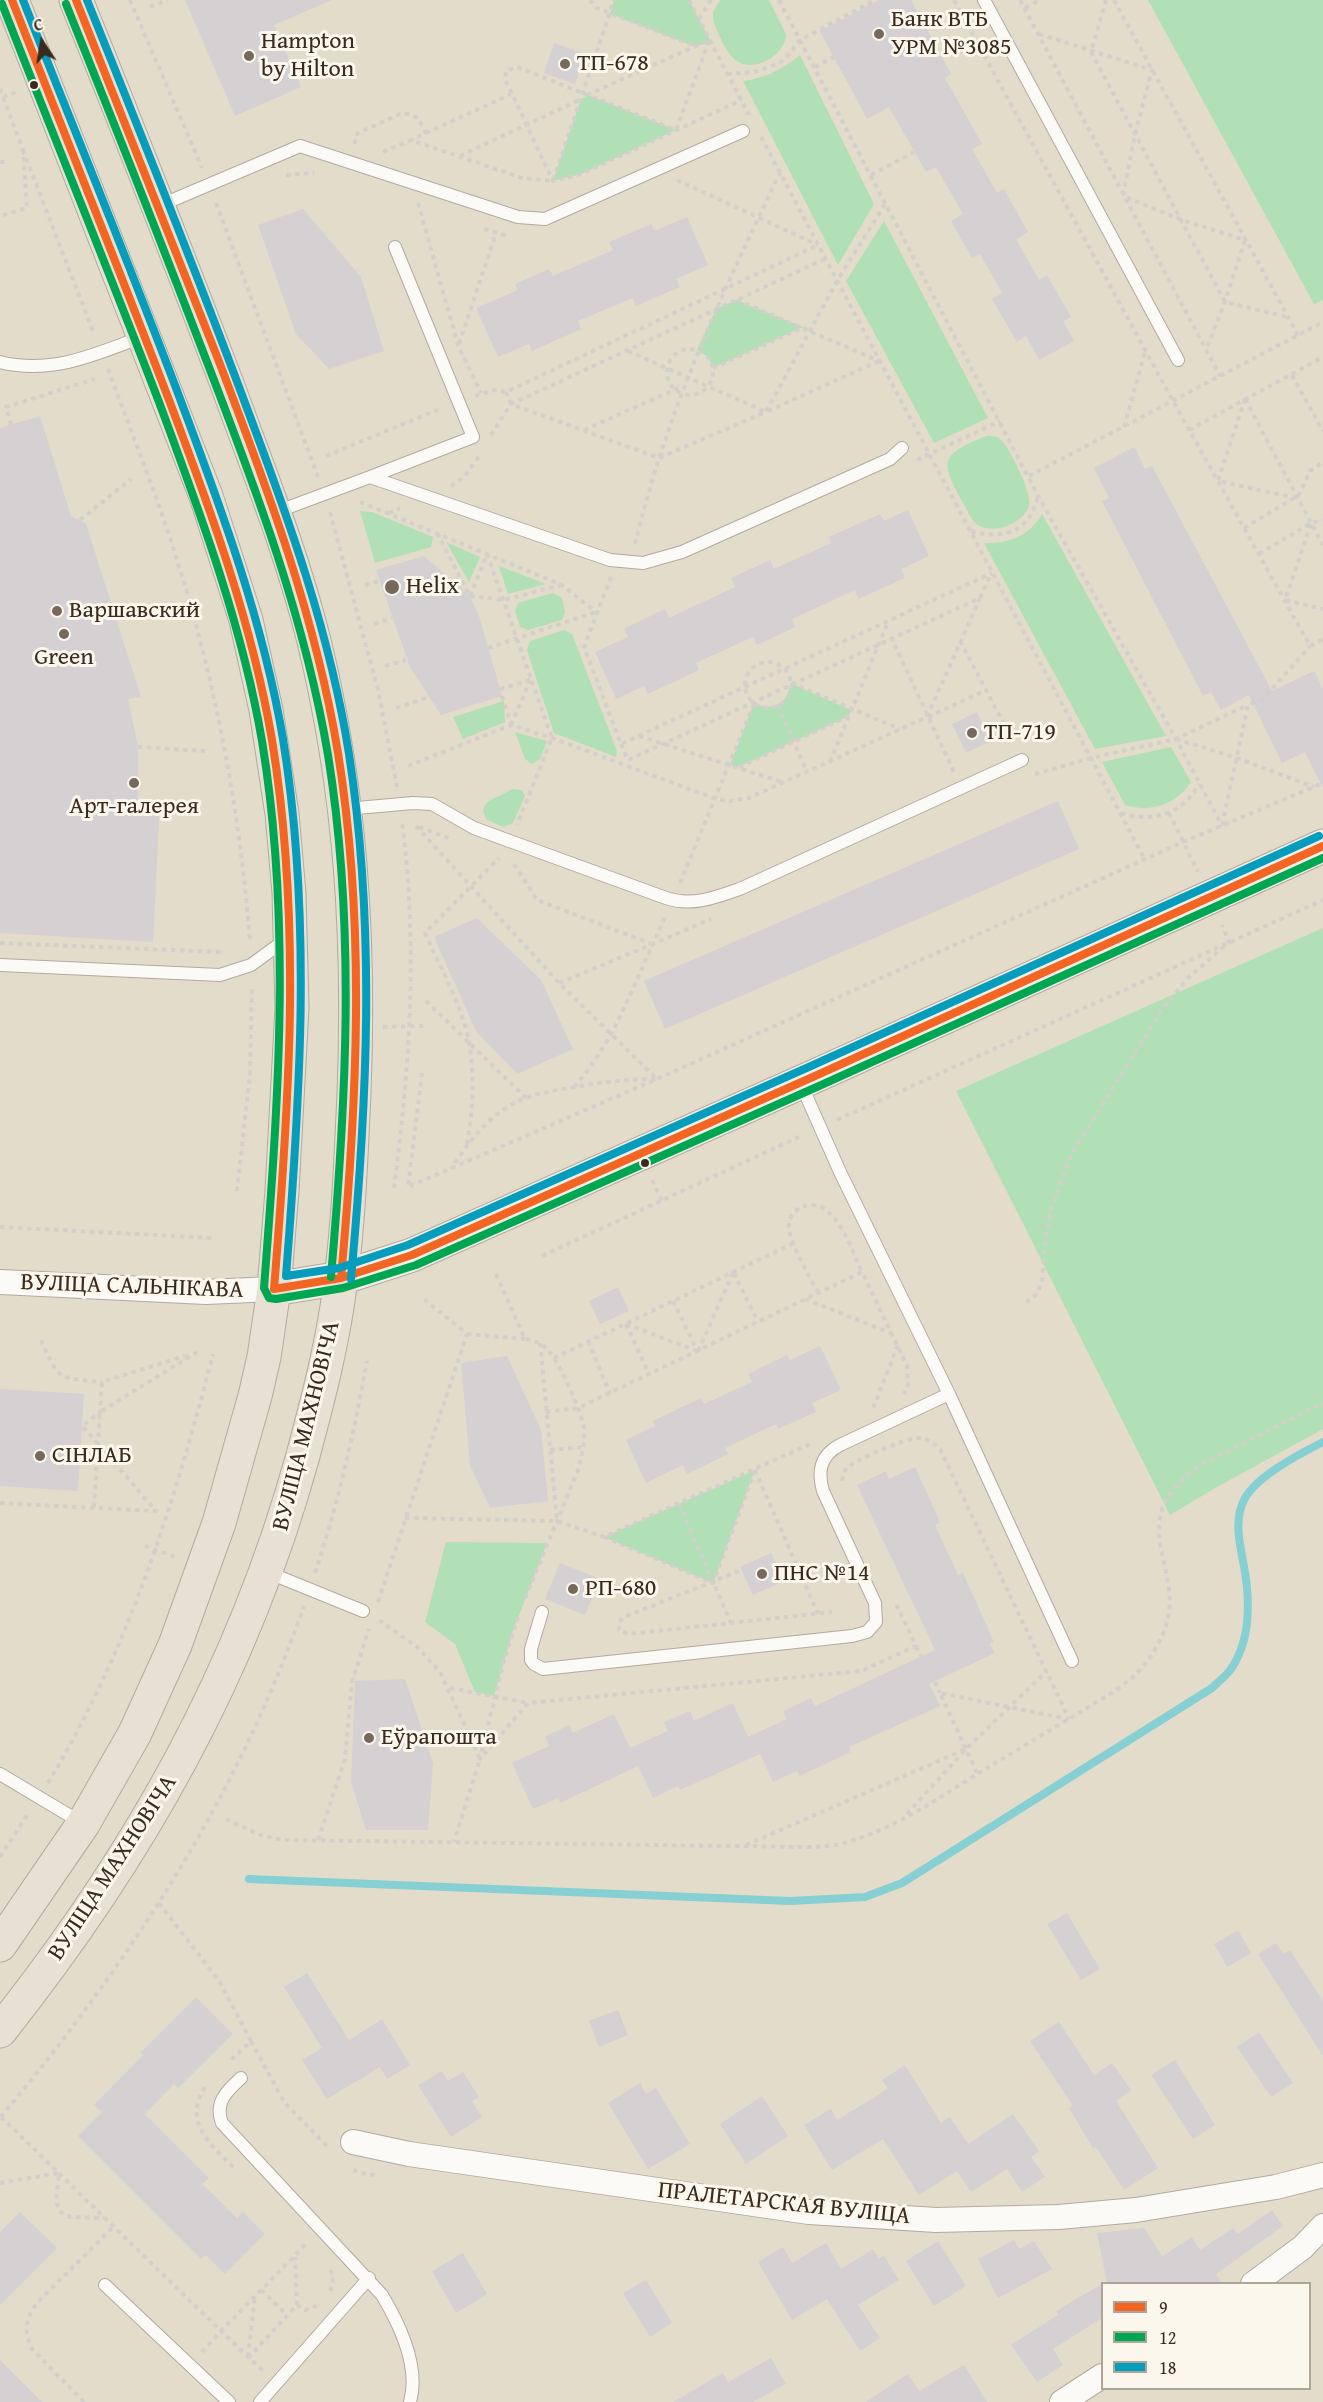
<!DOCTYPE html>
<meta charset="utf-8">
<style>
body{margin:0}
#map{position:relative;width:1323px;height:2402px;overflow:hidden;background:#e4dcca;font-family:"Gentium Book Plus",serif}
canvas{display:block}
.legend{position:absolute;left:1101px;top:2282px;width:210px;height:108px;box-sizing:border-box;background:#fbf7ec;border:2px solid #aea59a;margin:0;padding:8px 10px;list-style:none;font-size:18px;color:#3b2a1e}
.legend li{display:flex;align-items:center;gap:12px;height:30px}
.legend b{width:30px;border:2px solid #aea59a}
.north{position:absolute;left:12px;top:12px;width:60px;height:60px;-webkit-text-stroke:4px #fbf7ec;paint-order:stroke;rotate:348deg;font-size:16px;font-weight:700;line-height:24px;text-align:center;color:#3b2a1e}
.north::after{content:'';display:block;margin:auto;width:21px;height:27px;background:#3b2a1e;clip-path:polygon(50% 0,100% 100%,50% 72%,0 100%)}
</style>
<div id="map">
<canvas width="1323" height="2402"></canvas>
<ul class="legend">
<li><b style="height:8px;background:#f26522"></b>9</li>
<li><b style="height:8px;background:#00a651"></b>12</li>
<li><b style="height:8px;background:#069cbc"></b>18</li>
</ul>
<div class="north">С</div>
</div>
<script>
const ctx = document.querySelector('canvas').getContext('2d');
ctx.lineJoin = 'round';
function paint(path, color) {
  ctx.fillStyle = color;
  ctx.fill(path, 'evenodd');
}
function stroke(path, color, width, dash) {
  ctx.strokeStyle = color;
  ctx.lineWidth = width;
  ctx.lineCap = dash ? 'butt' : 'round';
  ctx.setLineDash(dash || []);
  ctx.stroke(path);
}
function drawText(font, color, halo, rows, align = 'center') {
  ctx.font = font + ' "Gentium Book Plus",serif';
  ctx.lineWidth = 6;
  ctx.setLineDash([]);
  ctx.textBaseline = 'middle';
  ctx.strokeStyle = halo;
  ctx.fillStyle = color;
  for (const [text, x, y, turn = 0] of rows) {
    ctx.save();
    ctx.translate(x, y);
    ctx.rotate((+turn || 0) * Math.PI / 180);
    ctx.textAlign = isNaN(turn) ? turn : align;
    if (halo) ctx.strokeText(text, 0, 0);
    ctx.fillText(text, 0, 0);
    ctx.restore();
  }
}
const green = new Path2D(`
 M614,0h75l21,40 -14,7 -86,-33z
 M720,0h49l17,34c0,19 -27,37 -46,29 -13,-6 -23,-31 -27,-44v-7z
 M1148,0h175v300l-9,4z
 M800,55l74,149 -36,61 -95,-184c22,-3 39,-11 57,-26z
 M588,95l88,35 -95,44 -28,7 28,-82z
 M884,221l104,197 -54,25 -88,-162z
 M736,300l67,27 -90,41 -5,-11 -11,-7 19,-41z
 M987,436c5,0 9,0 13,3 9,7 33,56 29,67 -6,17 -34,29 -51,19 -5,-3 -8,-9 -11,-15 -23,-43 -35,-54 20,-74z
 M360,511l12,1 61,25 -2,10 -56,16z
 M1042,514l124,222 -71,13 -111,-206c24,1 46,-7 58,-29z
 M446,542l34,15 -11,25z
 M499,566l47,18 -38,10z
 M553,593l9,5 3,14 -3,8 -34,10 -8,-3 -5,-16 3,-8z
 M564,630l8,4 45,117 -1,6 -62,-24 -27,-83 3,-9z
 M790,683l61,27 -2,6 -111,51 -8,-2 24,-62c18,9 35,0 36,-20z
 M504,701l1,21 -42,17 -10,-22z
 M515,732l32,9 -7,18 -8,5 -7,-5z
 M1171,747l20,35c-15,23 -40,31 -66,23l-23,-43z
 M513,789l9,1 3,6 -12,27 -10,4 -17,-8 -3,-9 4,-8z
 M1323,928v501l-106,58 -47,28 -214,-424z
 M755,1470l-42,113 -109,-46z
 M446,1542l101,1 -34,88 -19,65 -19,-4 -20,-48 -30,-22z`);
const stream = new Path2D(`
 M249,1879l541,22 75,-4 37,-14 310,-195c6,-6 14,-12 19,-19 21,-31 19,-73 12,-108 -4,-21 -9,-43 2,-63 13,-23 55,-44 78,-56`);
const building = new Path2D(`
 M185,0h147l-58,25 27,62 -66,29z
 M879,0h32l40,74 -6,4 37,66 -10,5 25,44 7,-4 24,43 -12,7 23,41 8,-5 24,42 -8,4 11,20 -35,19 -13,-24 -9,6 -25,-43 10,-6 -22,-39 -8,4 -21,-37 12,-7 -27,-47 -10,5 -37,-65 -22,12 -47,-88z
 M554,43l31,11 -10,30 -31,-11z
 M303,209l58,68 23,74 -55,18 -33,-35 -38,-109z
 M687,217l21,48 -32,14 4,8 -44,19 -3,-8 -55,23 3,8 -49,22 -3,-7 -31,13 -22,-49 42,-18 -3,-6 34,-15 4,7 60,-26 -4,-8 43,-18 2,7z
 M40,416l31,100 15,8 55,173 -13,2 10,48v55l22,-1 -7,141 -153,-9v-505z
 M1134,447l11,22 7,-3 120,225 42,-20 9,18v99l-18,-36 -23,11 -33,-68 -28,15 -10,-18 -8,4 -101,-195 7,-3 -15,-30z
 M908,510l21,46 -28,13 4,9 -47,21 -3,-9 -63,29 3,8 -38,18 -4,-8 -57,26 3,7 -51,24 -4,-8 -28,13 -21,-47 33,-15 -4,-8 41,-20 4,9 66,-31 -4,-9 39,-18 4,9 57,-26 -2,-6 51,-23 4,7z
 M424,556l46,40 10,23 22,77 -61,19 -31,-48 -34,-97z
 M977,712l14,29 -25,12 -14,-29z
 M1058,801l21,48 -414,180 -21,-48z
 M477,918l64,62 32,69 -56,25 -41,-43 -42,-94z
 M618,1287l11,24 -29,13 -11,-23z
 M820,1346l21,44 -29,13 4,9 -38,17 -2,-5 -51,24 3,6 -41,20 -4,-9 -37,18 -20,-43 29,-14 -2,-5 48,-23 3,6 48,-22 -4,-8 39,-19 3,5z
 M507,1356l34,74 7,71 -58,7 -20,-43 -9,-102z
 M0,1389l84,5 -6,97 -78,-5z
 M915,1467l25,55 -5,3 23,50 5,-2 31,69 -4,2 5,9 -66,31 11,22 -91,41 2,5 -52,24 -2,-5 -24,11 -13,-28 -80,36 -2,-4 -25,12 -15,-32 -78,37 -2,-5 -25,11 -21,-46 37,-17 -4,-9 24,-12 4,8 41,-19 16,34 38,-17 -4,-9 26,-11 4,10 39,-18 15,34 39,-18 -4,-8 28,-13 4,8 120,-56 -78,-165 29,-14 3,8z
 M771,1553l13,28 -31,14 -13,-28z
 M560,1563l40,16 -15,36 -40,-16z
 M405,1679l28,84 -5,67h-62l-15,-48 4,-101z
 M1067,1913l33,56 -19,11 -34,-56z
 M1238,1930l13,23 -24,14 -13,-23z
 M1276,1943l8,11 6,-4 33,51v55l-65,-102z
 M307,1973l42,67 33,-21 28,46 -23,14 -7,-12 -53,32 -25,-39 20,-12 -38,-61z
 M196,1997l37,37 -55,54 -4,-4 -29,30 64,64 -7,6 18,17 17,17 6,-6 22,22 -40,40 -19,-19 -5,4 -123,-123 24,-24 -8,-7 49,-50 -3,-2z
 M618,2010l10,25 -29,12 -10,-26z
 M1059,2022l35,53 18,-12 19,27 -15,11 42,67 -34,22 -28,-43 -3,1 -24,-40 4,-2 -43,-65z
 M1259,2032l34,51 -22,14 -34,-50z
 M1175,2060l40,65 -22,14 -42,-64z
 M905,2065l36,58 9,-6 18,27 45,-30 26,37 -8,6 14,20 -23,15 -15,-23 -36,23 -14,-21 -38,24 -36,-56 -51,31 -28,-45 27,-16 6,11 51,-31 -6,-9z
 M442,2071l6,10 15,-9 16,25 -7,4 10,16 -31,20 -33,-52z
 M640,2083l6,11 10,-6 34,56 -42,25 -40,-66z
 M762,2096l26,40 -42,28 -26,-40z
 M1272,2210l11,16 -67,48 6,9h-115l-10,-50 47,-5 18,28 30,-19 8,13 33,-22 5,6z
 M20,2212l37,36 -57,57v-73z
 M1014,2240l5,9 15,-8 18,28 -54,29 -20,-39z
 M938,2241l28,45 -32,20 -28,-45z
 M826,2243l15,26 32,-20 6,10 5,-3 15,24 -41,25 22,33 -20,13 -33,-52 -35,21 -34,-58 25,-15 9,16z
 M463,2253l24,41 -31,19 -24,-42z
 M646,2280l26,43 -22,14 -27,-44z
 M1102,2284v34l-49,31 10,16 -26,17 -26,-37 47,-30 -2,-4z
 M771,2358l15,26 -33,18h-80l50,-29 5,9z
 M0,2360l42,42h-42z
 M964,2365l23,37h-121l42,-28 11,17z`);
const path = new Path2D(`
 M130,0l72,168
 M590,0l7,8 98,38
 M689,0l60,115
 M779,0l259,496 138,243 46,87
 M954,0l219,401 137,245 13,-7
 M1020,0l200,376
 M1106,0l-15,52 134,250 62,15
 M1114,0l184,335
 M150,7l18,-7
 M1025,8l15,-8
 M699,19l12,-19
 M1039,34l113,36 -17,64 -12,62 59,24 63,20 -20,62 -19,48
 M709,41l-33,89 -159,-63 -11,4 -1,8 48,102 28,-7 161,-74
 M815,67l19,-10
 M727,74l27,-2 23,-8 9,-6 14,-18 75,-40
 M0,89l23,61 4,58 -27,8
 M587,95l122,-55
 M3,97l13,-5
 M426,133l85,-39
 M761,137l384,723
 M355,144v-7l3,-4 42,-19h8l10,4 8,15 -15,7
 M23,150l71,184
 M383,152l28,-12 111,38 31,3 61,-181
 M460,156l121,-57
 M0,162h9
 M286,175l28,-2
 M871,175l43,-23
 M677,180l141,65
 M216,203l102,274
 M418,203l40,142 23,48
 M484,229l24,7
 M737,300l142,61
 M459,344l37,-111
 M667 372a23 23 0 1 1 46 0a23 23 0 1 1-46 0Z
 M628,351l138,61 113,-51
 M713,368l89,-40
 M108,369c19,51 39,102 57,154 46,134 74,277 85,419
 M1292,375l31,56
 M506,392l5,12 148,54 107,-46 71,-131 48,-77
 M475,396l19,-6 12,2 312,-147
 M1245,399l-27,82 78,17
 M1245,399l78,146
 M11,425l-5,-18 89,-28
 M1124,427l21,-75
 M584,430l99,-44
 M1189,430l134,-73
 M491,435l20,-31 314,-145
 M326,456l116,-48
 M917,460l83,-39
 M1029,476l294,-154
 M451,486l13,-9 16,-22
 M360,502l202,83 34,27
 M330,512l48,178 19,97
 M389,513l11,-5
 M80,520l51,-41
 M1311,524l-26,76 38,9
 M1244,528l55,-33 11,-24 13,-9
 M971,531c33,9 59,1 67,-35
 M437,533l33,63
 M635,544c32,-133 86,-249 145,-371
 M487,554l65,184 -35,87
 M1259,554l52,-31 12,-3
 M611,577l-27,70 37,97 371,-171
 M365,585l15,-4
 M470,596l34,4 57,-15
 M470,596l17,-42
 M374,624l18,-6
 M891,637l63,135
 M960,641l54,102
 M488,648l108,-36
 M745 685a23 23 0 1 1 46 0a23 23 0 1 1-46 0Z
 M385,666l21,-6
 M791,683l109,46
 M500,689l31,-9
 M502,696l9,28
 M778,705l29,67
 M396,708l33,-11
 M928,717l58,-27
 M511,725l19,-44
 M639,736l146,47
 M1176,739l61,19 77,29
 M621,744l7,16 352,-162 11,-24
 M138,747l67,4
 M830,762l58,-140
 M408,766l103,-41 41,13 164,61 14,2 19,-3 178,-81 53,-119
 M739,767l110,-51
 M1035,774l56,-16 85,-19 72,-34
 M1121,813c32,10 62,1 78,-29
 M1169,813l29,59
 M1222,825l26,-120 16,-7 46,-52
 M416,826l143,157 98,96c-28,0 -55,3 -83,8 -15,3 -31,5 -46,10 -34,12 -58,42 -77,72
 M419,827l32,12
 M514,864l23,36 115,44
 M680,883l74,-179
 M0,943l222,9
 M559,983l94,-39 12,-27
 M426,1001l100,97
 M383,1027l41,-1
 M422,1073l-14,114 249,-108 526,-237 140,-59
 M574,1087c37,-41 56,-93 79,-143l58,-25
 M837,1120l486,-220
 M467,1144c6,-34 8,-68 2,-102 -6,-34 -30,-77 -44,-109l74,-75
 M652,1180l10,21
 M394,1188c16,-122 24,-243 8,-366
 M237,1191l13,-117 2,-89
 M0,1227l212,11
 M542,1256l261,-121
 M734,1273l24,49
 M496,1274l29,65c8,2 15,3 21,9 12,10 36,65 38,80 1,15 -2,28 -6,42l-54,131
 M818,1293c-9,-18 -26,-45 -29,-64 -1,-8 2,-15 9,-20 35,-20 53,40 64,63
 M805,1299l88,35
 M673,1301l24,49
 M1026,1302l10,-7 6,-12 3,-42 6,-31 20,-55 90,-144 27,-33 41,-36 -7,-17
 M626,1324l71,27
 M626,1324l23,50
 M467,1334l58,5
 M41,1340c18,41 17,38 61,42
 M588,1341l22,52
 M540,1343l17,177
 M698,1351l35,-78
 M554,1358l240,-115
 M873,1408l25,-63
 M546,1412l32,-4 284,-136 45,94 1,19 -4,9
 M550,1450l34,-3
 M755,1470l63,144
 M842,1481c1,-5 1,-9 5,-13 9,-9 61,-31 73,-30 9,1 14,6 20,11l129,270
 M0,1503l156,8 -58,-67 2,-32 97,-60
 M679,1504l52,119
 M94,1507l4,-63 -16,-18 18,-14 2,-30 89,-28
 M405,1518l152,3 47,16 206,-93
 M604,1537l109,46 42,-113
 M145,1546l30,11
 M739,1571l-115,46 -6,6 1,7 9,4 204,-22
 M315,1573c23,-69 39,-140 52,-212
 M378,1602l89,-268 -43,-35
 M518,1617l-15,47 -23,95 48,-56 333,-32 55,-25 -21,-44
 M379,1620l39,28 22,24 40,87 -26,83
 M916,1646l5,10
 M935,1682l5,11
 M450,1688l78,15
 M977,1773l-37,-80 128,26
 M48,1783c80,-132 127,-281 165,-429
 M907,1814l59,-65 81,-78
 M226,1819l34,16 23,5 522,7c17,0 33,-1 49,-7 51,-16 97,-51 143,-78 30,-18 60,-36 90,-54 15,-10 31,-18 45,-30 12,-11 22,-25 29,-40 34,-68 -49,-114 43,-175l119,-60
 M318,1840l27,-81 7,-77 17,-53
 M746,1845l220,-96
 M0,1857l29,-45
 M159,1903l60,78 32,60 -20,19
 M251,2041l33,61 44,45
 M205,2087c-23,35 6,58 30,82
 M1,2117l220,214 86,-88
 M1,2117c130,-157 235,-317 303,-511
 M353,2170l13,4 9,1
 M0,2183l59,-10 -3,28 3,10 11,6 34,1
 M261,2290l26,25
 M330,2291l3,-8 -2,-13
 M297,2305l8,5 12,-4
 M202,2352l19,-21 42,40
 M248,2357l7,-61
 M248,2358l49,-53 -2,-48
 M84,2402l-52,-53c-9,-18 -6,-32 6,-47l75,-75`);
const lane = new Path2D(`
 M984,0l194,360
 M161,205l139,-59 218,71 27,2 198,-88
 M0,362c51,13 97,-8 144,-26
 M370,477l103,-40 -78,-190
 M276,512l94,-35 240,83 33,3 39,-11 208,-93 12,-11
 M346,809l67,-6 19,1 42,24 192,70c26,9 51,-1 76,-10l280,-128
 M0,965l220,10 31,-10 34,-25
 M949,1394l123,267
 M267,1572l96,39
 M542,1612l-11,37v11l3,4 9,5 309,-33 15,-4 9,-10 -1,-19 -52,-112c-6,-21 -2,-36 17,-46l109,-51 -109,-222 -39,-88
 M0,1774l82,49
 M241,2078c-14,13 -27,24 -19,45l160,172c18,30 38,72 28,107
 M105,2285l124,117
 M260,2402l109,-124`);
const street = new Path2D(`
 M0,1282l206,10 68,-3
 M353,2142l56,12 400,58 127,8 123,-3 77,-7 140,-23 47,-12
 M1253,2284l50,-37 20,-21
 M1062,2402l40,-26`);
const secondary = new Path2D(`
 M274,1289l67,-11 71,-23 403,-179 508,-230`);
const primary = new Path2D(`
 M0,1945l83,-121 52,-91 40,-88 44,-122 36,-127 9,-39 10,-68 8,-98 10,-183 -3,-115 -7,-79 -16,-104 -20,-90 -40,-124 -194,-496
 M0,2031c139,-175 242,-357 302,-572 16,-59 32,-120 39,-181 8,-61 10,-123 13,-184 6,-156 -3,-301 -40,-453 -22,-88 -56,-172 -87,-257 -49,-128 -99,-256 -151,-384`);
const bus1 = new Path2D(`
 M12,0c52,133 106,266 157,400 42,111 83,223 103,340 30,182 17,366 2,549l67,-11 71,-23 403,-179 508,-230
 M76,0c48,119 95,239 142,359 49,128 98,259 120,394 28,174 19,350 3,525`);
const bus2 = new Path2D(`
 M2,4c52,133 106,265 157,398 41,111 83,222 103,339 30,181 16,365 2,547l5,10 7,1 67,-11 73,-23 403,-179 504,-228
 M66,4c48,119 95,238 141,358 49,127 98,257 121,393 28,173 18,348 3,522`);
const bus3 = new Path2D(`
 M23,0c52,132 106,263 156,396 42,112 84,225 104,343 29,178 17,359 3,537l53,-8 69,-23 403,-179 508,-230
 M87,0c54,134 108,268 158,403 43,114 85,230 104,351 27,175 18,350 2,525`);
const markers = [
 [879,34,6,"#76685a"],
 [249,56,6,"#76685a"],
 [565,64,6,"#76685a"],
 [34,85,5,"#3b2a1e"],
 [392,587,8,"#76685a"],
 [57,611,6,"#76685a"],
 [64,634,6,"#76685a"],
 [972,733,6,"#76685a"],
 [134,783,6,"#76685a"],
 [645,1163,5,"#3b2a1e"],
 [40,1456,6,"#76685a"],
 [762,1574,6,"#76685a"],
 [573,1589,6,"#76685a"],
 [369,1738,6,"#76685a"]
];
const poiNames = [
 ["Банк ВТБ",891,20],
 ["УРМ №3085",891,48],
 ["Hampton",261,42],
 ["by Hilton",261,70],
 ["ТП-678",577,64],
 ["Helix",406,587],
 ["Варшавский",69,611],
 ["Green",64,658,"center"],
 ["ТП-719",984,733],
 ["Арт-галерея",134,807,"center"],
 ["СІНЛАБ",52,1456],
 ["ПНС №14",774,1574],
 ["РП-680",585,1589],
 ["Еўрапошта",381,1738]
];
const streetNames = [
 ["ВУЛІЦА САЛЬНІКАВА",132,1287,2],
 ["ВУЛІЦА МАХНОВІЧА",307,1426,-76],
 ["ВУЛІЦА МАХНОВІЧА",113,1868,-57],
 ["ПРАЛЕТАРСКАЯ ВУЛІЦА",784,2204,6]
];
paint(green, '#b1dfb6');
stroke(stream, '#86cfd2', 8);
paint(building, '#d5d0d2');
stroke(lane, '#b1aa9f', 14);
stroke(street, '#b1aa9f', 26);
stroke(secondary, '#b1aa9f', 35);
stroke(primary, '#b1aa9f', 35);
stroke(path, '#d3cfca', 4, [4.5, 4.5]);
stroke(lane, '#fbfaf7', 12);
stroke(street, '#fbfaf7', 24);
stroke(secondary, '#f3f0e9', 33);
stroke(primary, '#e7e0d3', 33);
stroke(bus1, '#f26522', 8);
stroke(bus2, '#00a651', 8);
stroke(bus3, '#069cbc', 8);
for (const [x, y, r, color] of markers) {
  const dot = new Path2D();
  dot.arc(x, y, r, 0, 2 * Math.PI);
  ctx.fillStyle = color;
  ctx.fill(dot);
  stroke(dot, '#fbf7ec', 2);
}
drawText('24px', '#3b2a1e', '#fbf7ec', poiNames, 'left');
drawText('24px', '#3b2a1e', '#fbf7ec', streetNames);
</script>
